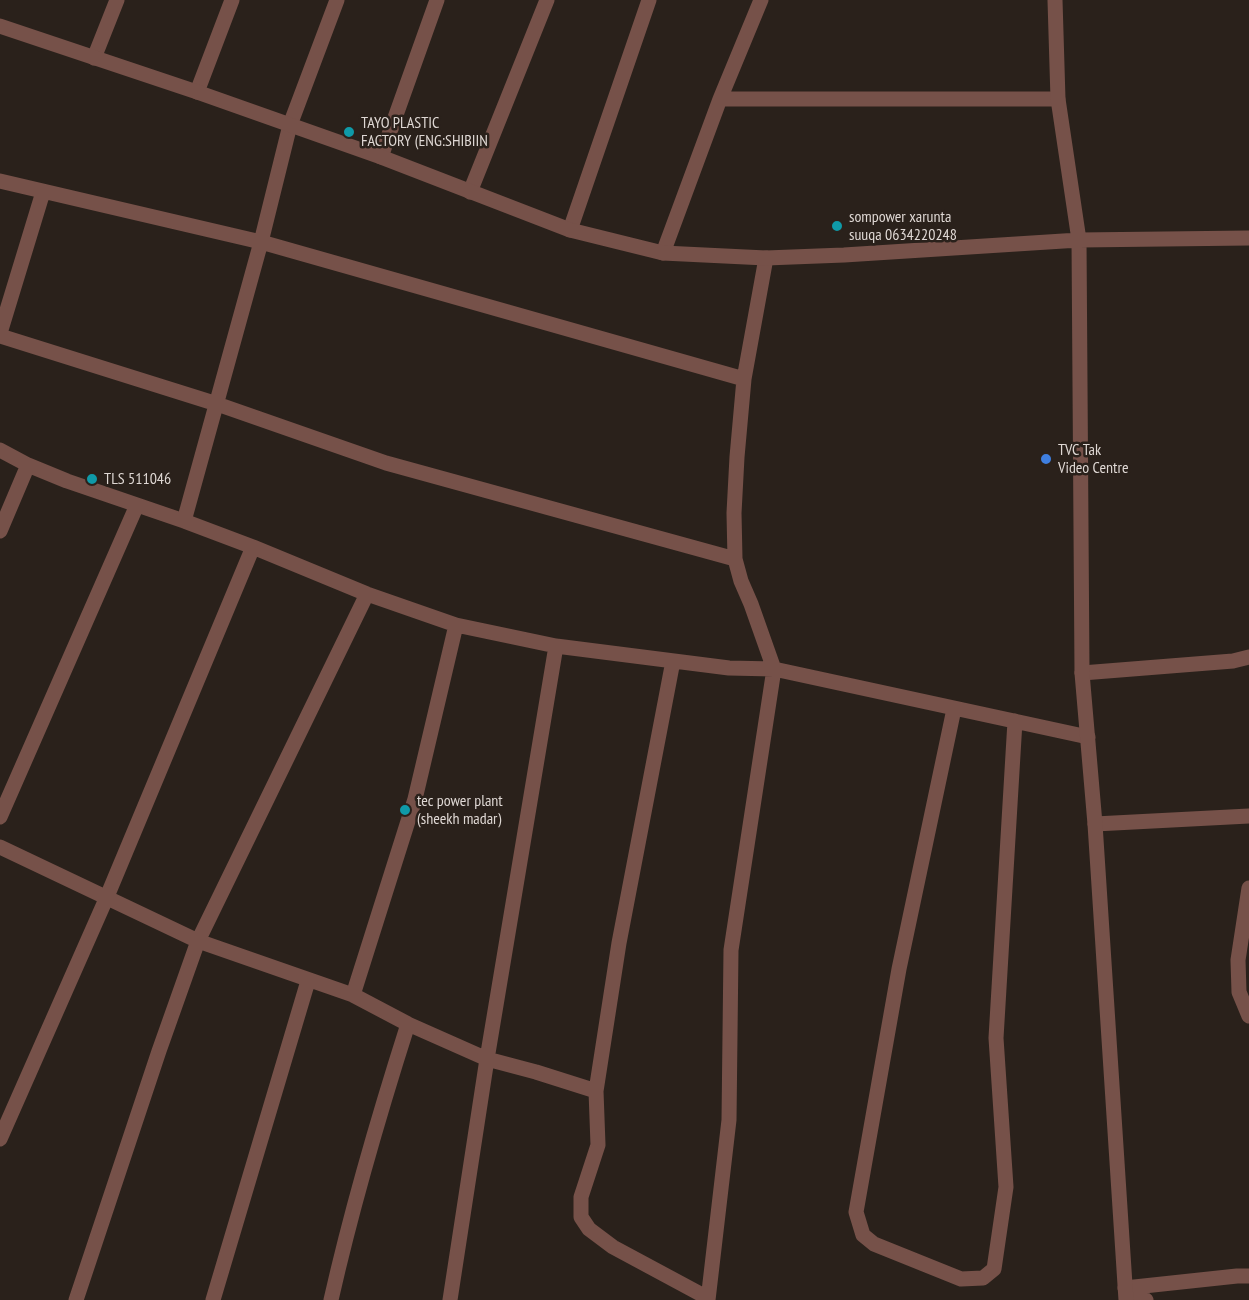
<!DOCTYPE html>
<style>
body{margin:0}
canvas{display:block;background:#2a211b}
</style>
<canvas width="1249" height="1300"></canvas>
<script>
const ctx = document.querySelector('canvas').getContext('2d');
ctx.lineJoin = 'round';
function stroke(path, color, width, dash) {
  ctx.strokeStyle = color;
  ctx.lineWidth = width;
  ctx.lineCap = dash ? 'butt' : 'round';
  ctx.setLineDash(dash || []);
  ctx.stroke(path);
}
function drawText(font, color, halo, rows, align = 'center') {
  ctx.font = font + ' "PT Sans Narrow",sans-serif';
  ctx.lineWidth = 5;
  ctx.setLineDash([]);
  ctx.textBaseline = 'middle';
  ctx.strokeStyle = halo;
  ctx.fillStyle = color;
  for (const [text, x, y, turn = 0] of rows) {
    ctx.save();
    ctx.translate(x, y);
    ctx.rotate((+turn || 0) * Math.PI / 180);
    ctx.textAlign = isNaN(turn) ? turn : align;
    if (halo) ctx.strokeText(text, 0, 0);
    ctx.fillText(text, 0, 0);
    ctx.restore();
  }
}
const minor = new Path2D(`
 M94,58l23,-58
 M197,92l35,-92
 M720,99h338
 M381,157l56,-157
 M0,181l261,61 483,137
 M470,192l77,-192
 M570,230l79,-230
 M663,253l57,-154 41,-99
 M0,333l43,-141
 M0,336l217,68 169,59 349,96
 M0,450l28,15 39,16 117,40 69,26 114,47 89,31 100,21 173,22 45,1 314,68
 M184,521l77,-279 29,-117 47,-125
 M0,531l28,-66
 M673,661l-54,282 -23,148 2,54 -17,52v20l8,12 24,18 95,51
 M1082,673l151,-12 16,-4
 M954,709l-55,260 -43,243 7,23 11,9 87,35 22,-1 11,-9 12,-82 -10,-149 19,-317
 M0,817l137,-312
 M1095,824l154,-8
 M0,847l198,94 155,54 55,29 79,35 49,13 60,19
 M1249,888l-11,72 1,32 10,24
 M353,995l62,-196 41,-174
 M0,1139l106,-240 147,-352
 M1125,1288l112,-12h12
 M1125,1288l21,12
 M76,1300l83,-249 39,-110 169,-347
 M213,1300l95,-319
 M331,1300c21,-93 48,-185 77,-276
 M450,1300l37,-241 69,-413
 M708,1300l21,-180 2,-170 43,-281 -23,-65 -10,-23 -6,-22 -1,-46 3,-56 7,-78 22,-121`);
const tertiary = new Path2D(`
 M1055,0l3,99 21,141 3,433 13,151 31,476
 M0,26l197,66 184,65 189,73 93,23 103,5 78,-3 235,-15 170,-2`);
const markers = [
 [349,132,6,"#0f9aa8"],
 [837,226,6,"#0f9aa8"],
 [1046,459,6,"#3f7fe0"],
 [92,479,6,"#0f9aa8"],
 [405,810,6,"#0f9aa8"]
];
const poiNames = [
 ["TAYO PLASTIC",361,123],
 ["FACTORY (ENG:SHIBIIN",361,141],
 ["sompower xarunta",849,217],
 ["suuqa 0634220248",849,235],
 ["TVC Tak",1058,450],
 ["Video Centre",1058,468],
 ["TLS 511046",104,479],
 ["tec power plant",417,801],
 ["(sheekh madar)",417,819]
];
stroke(minor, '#765149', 15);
stroke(tertiary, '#765149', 15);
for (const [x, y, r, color] of markers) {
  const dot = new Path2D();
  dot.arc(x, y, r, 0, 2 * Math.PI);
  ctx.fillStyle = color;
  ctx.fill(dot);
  stroke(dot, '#2a211b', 2);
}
drawText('16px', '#dfd8d4', '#2a211b', poiNames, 'left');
</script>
